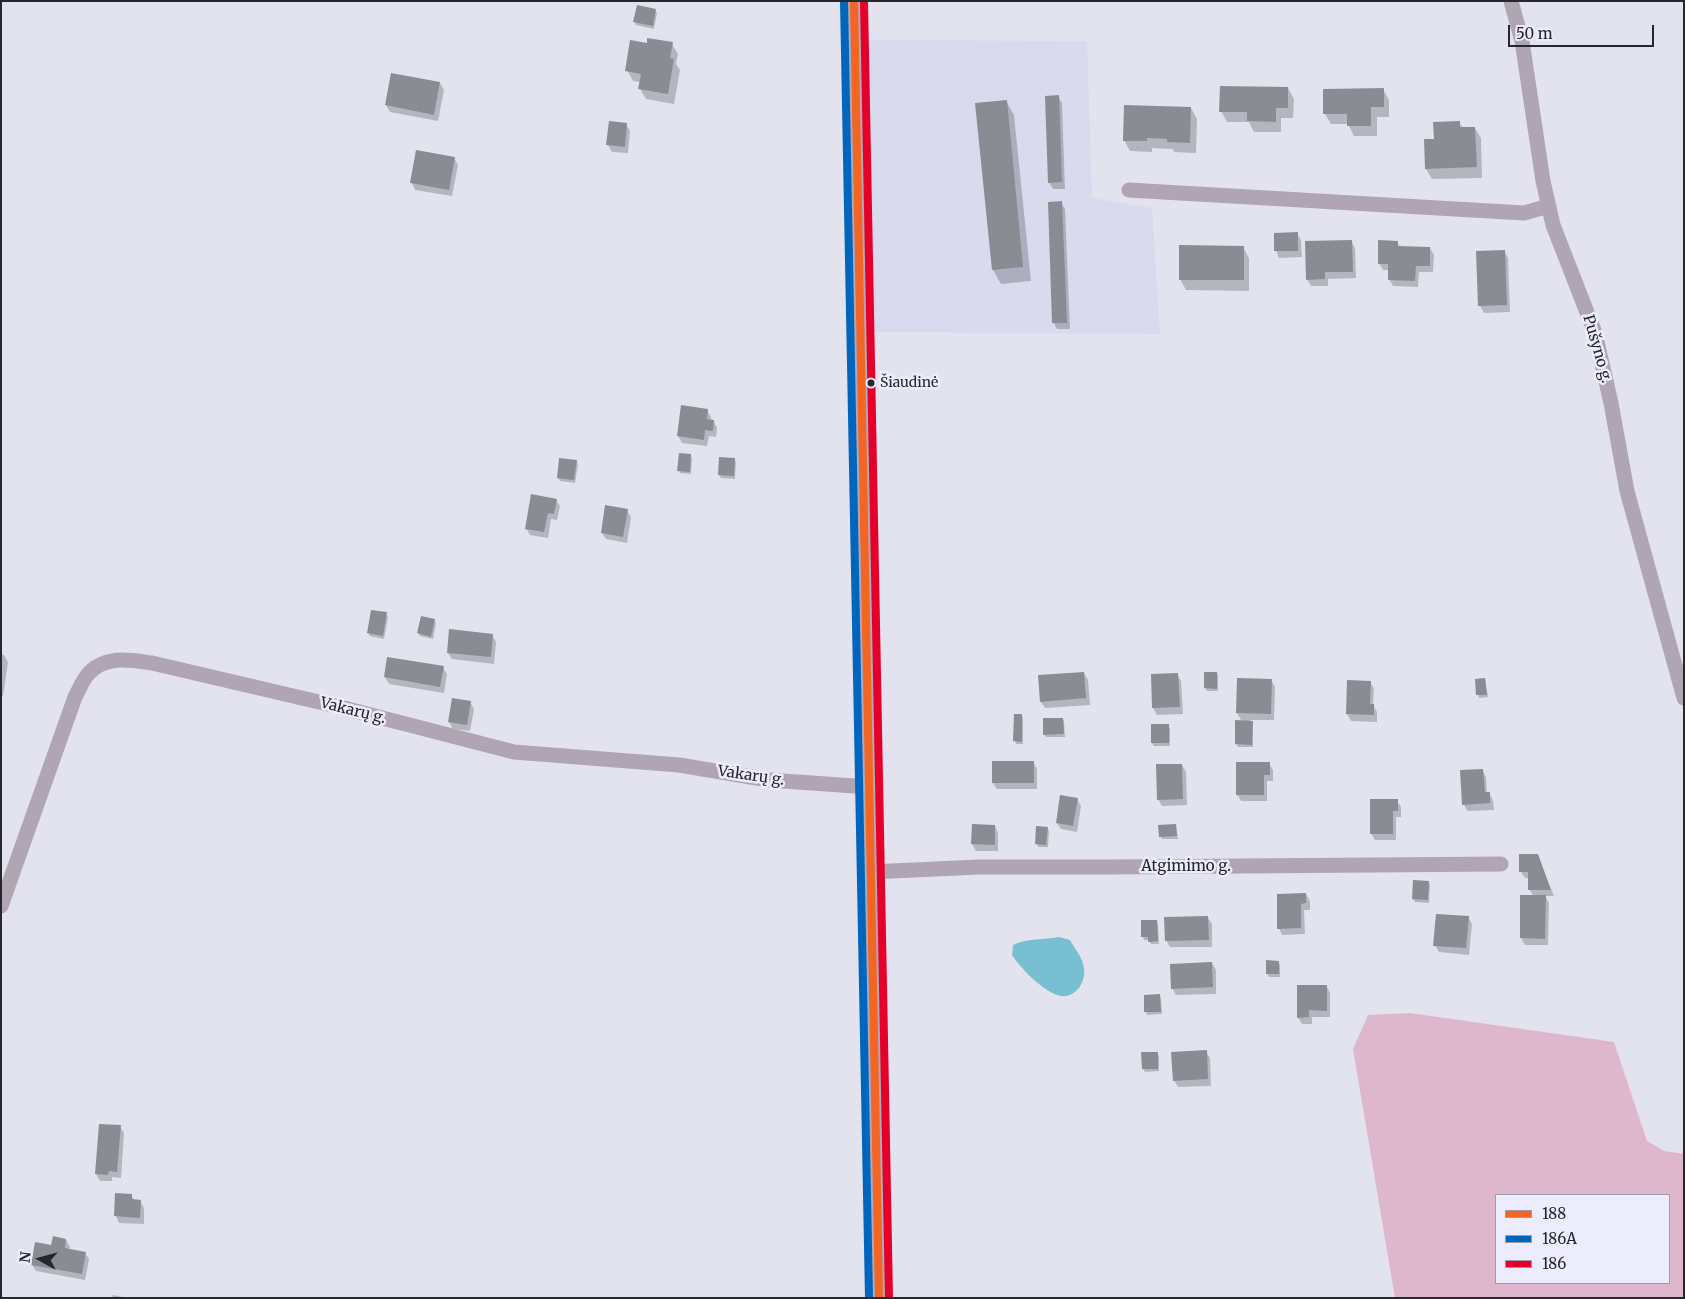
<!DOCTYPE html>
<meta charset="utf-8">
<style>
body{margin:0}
#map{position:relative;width:1685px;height:1299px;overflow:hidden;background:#e2e3ee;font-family:Merriweather,serif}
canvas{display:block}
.frame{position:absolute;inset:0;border:2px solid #26262d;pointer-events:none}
.legend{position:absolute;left:1495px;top:1194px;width:175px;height:90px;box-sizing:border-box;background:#ececfc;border:1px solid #9d9da9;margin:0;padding:6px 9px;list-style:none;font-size:15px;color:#26262d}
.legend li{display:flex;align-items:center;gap:10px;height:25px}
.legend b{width:25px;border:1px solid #9d9da9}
.north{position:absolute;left:15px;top:1234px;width:50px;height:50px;-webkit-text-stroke:4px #ececfc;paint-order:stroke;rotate:277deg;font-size:14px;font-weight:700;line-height:20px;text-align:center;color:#26262d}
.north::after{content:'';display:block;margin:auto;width:18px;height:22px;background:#26262d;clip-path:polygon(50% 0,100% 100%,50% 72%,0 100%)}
.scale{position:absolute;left:1508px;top:25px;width:146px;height:22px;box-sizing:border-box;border:2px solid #26262d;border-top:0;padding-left:6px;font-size:15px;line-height:18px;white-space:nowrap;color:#26262d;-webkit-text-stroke:4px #ececfc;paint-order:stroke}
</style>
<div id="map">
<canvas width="1685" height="1299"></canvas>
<div class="frame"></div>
<ul class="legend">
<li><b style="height:6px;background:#f26522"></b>188</li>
<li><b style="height:6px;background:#0065bd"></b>186A</li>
<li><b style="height:6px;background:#e4002b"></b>186</li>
</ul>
<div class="north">N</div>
<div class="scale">50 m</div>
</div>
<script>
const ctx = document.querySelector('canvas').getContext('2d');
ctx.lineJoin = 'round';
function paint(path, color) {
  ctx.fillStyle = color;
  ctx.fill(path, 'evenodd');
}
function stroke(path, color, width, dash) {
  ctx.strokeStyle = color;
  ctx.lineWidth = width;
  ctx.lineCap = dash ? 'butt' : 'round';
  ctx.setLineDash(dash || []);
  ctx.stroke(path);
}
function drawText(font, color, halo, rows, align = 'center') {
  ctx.font = font + ' Merriweather,serif';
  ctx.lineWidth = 5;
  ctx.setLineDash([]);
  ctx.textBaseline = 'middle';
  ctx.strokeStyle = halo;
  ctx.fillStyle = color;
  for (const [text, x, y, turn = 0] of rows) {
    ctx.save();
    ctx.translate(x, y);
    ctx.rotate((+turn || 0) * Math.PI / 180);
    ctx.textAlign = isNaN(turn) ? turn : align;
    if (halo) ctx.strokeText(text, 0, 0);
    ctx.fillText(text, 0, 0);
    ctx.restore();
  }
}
const built = new Path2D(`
 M864,40l223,1 5,157 60,10 8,126 -292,-2z`);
const forest = new Path2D(`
 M1410,1013l204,29 33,99 17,10 20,3v144h-289l-42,-249 15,-34zM1496,1195h173v88h-173z`);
const water = new Path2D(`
 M1059,937l11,3c4,8 11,15 13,24 5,14 -5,34 -22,32 -15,-2 -41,-28 -49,-41l1,-10c14,-7 31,-5 46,-8z`);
const shadow = new Path2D(`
 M655,10l2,3 -3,16 -18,-4 -1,-3z
 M672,44l6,10 -2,10 4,6 -6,34 -28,-5 -6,-10 1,-7 -8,-1 -6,-11z
 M392,74l48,9 4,7 -6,31 -48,-9 -4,-7z
 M1288,88l6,11 -1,19h-12v14h-27l-5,-10h-22l-6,-11z
 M1383,89l6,11v17h-12v19h-23l-6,-12h-17l-6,-10z
 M1058,97l4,6 3,86h-12l-4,-7z
 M1006,101l8,14 17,166 -30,3 -8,-14z
 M1191,108l6,11 -1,34 -22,-1 -1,-3 -21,-1v4l-22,-1 -6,-11z
 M610,122l16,2 4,7 -2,22 -16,-1 -4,-7z
 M1459,122l4,6h12l6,10 1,40 -50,1 -6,-10 9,-29z
 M454,158l4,7 -6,31 -37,-6 -3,-7z
 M1061,202l4,7 5,120h-13l-3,-6z
 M1297,234l4,6 1,17 -23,1 -3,-7z
 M1351,241l4,7 1,30 -28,1v7h-17l-4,-7z
 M1397,242l3,5 30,1 4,7 -1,17h-14l-1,15 -25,-1 -4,-7v-9h-6l-4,-7z
 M1243,247l6,11v33l-63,-1 -6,-11z
 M1504,251l4,7 2,54 -26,1 -4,-7 -2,-54z
 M707,410l4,7v4l3,1 3,6 -1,9 -7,-1 -2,10 -25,-3 -4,-7z
 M690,455l2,3 -1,16 -11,-1 -1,-3z
 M734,459l2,3 -1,17 -14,-1 -2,-3z
 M576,461l2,3 -3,19 -15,-2 -2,-3z
 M556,500l4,6 -3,14 -6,-1 -3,19 -18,-3 -4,-7z
 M627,510l4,7 -4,26 -21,-4 -4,-6z
 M386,614l2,3 -4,22 -14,-3 -2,-3z
 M434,620l2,3 -3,16 -13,-3 -2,-3z
 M492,635l4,7 -2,22 -42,-5 -4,-6z
 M1,654l3,1 4,7 -5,34h-2z
 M388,659l55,9 4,6 -3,19 -55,-9 -4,-7z
 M1084,673l4,7 2,25 -45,3 -4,-6z
 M1205,673h12l1,3v15h-11l-2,-3z
 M1177,674l4,7 2,33 -26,1 -4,-7z
 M1485,679l3,18 -9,1 -3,-18z
 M1271,680l4,7 -1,33h-24l3,5v22h-15l-2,-3 1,-22h5l-5,-9z
 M1348,681l22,1 4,7 -1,16 4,7v10l-26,-1 -4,-7z
 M470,702l4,7 -4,22 -17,-2 -4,-7z
 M1022,715l1,3v26h-7l-1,-3z
 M1063,719l1,3 1,15h-19l-2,-3z
 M1168,726l2,2v18h-16l-2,-3z
 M1033,762l4,7v20h-40l-4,-6z
 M1269,764l4,6v11h-6v20h-26l-4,-7z
 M1182,765l4,7 1,33 -25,1 -4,-7z
 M1482,770l4,7 1,16h2l4,7 1,10 -27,1 -3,-7z
 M1077,799l4,7 -4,26 -16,-3 -4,-6z
 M1397,801l4,6v10h-5v23h-21l-4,-7z
 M1176,825l2,14h-16l-2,-3z
 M995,826l3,7v18h-22l-4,-7z
 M1047,828l2,3 -1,16h-10l-1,-3z
 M1537,855l17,41h-9l4,7 -1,42h-23l-4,-7 1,-42h11l-3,-6v-12h-5l-4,-6z
 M1428,882l2,3 -1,18 -14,-1 -2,-3z
 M1306,894l4,7v9h-6l1,24 -23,1 -3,-7z
 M1468,917l4,7 -3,31 -30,-3 -4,-7z
 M1208,918l4,6v23h-42l-4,-7z
 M1142,921h15l1,3 1,20h-8l-2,-4h-5l-1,-3z
 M1278,962l2,3v12h-11l-2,-3z
 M1212,963l4,7v24l-40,1 -4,-7z
 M1327,987l3,6v24h-18v7h-10l-4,-7z
 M1160,996l1,3 1,15 -15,1 -1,-3z
 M1206,1052l4,6 1,28 -33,1 -4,-7z
 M1157,1053l2,3v15l-14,1 -2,-3 -1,-15z
 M120,1127l4,6 -3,45 -9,-1v4h-12l-4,-7z
 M116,1195h15l3,5 6,1 4,7v16l-25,-1 -3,-7z
 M66,1240l4,7 -1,3 16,3 4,6 -4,21 -49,-9 -4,-6 20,-18z
 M113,1295l15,3h-16z`);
const building = new Path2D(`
 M637,5l19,4 -3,17 -20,-4z
 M647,38l26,4 -3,16 4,1 -6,35 -30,-5 3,-15 -16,-3 5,-31 17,3z
 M391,73l49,9 -6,33 -49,-10z
 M1220,86l68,1v21h-12v14l-29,-1v-9h-28z
 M1384,88v19h-13v19h-24v-12h-24v-25z
 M1059,95l3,87 -14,1 -3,-87z
 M1007,100l16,167 -31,3 -17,-167z
 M1124,105l67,2 -1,36 -23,-1v-3l-20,-1v3h-24z
 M609,121l18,2 -2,24 -19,-2z
 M1460,121v6h15l2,40 -52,2 -1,-30h10l-1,-17z
 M416,150l39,7 -6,33 -39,-7z
 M1062,201l5,122h-15l-4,-121z
 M1298,232v19h-24v-18z
 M1352,240l1,32h-28v7l-19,1 -1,-39z
 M1378,240l20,1v5l32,1v19h-14l-1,15 -27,-1v-16h-10z
 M1179,245l65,1v34h-65z
 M1505,250l2,55 -29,1 -2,-55z
 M681,405l27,4 -1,10 7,1 -1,11 -8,-1 -1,10 -27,-4z
 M679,453l12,1 -1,18 -13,-1z
 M719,457l16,1 -1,18 -16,-1z
 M559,458l18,2 -3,20 -17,-2z
 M531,494l26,5 -3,15 -6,-1 -4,19 -19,-3z
 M605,505l23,4 -5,28 -22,-4z
 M371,610l16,2 -4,24 -16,-3z
 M421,616l14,3 -4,18 -14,-4z
 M449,629l44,5 -2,23 -44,-4z
 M387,657l57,9 -4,21 -56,-10z
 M1084,672l2,26 -46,4 -2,-27z
 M1204,672h13v17l-13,-1z
 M1178,673l2,34 -28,1 -1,-34z
 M1237,678l35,1 -1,35 -35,-1z
 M1485,678l2,17h-11l-1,-16z
 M1347,680l24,1 -1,23h4v11l-28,-1z
 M452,698l19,3 -4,24 -19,-3z
 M1014,714h8v28l-9,-1z
 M1043,718h20l1,16 -21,1z
 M1235,720l18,1 -1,24 -17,-1z
 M1151,724h18v19h-18z
 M992,761h42v22h-42z
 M1236,762h34v13h-6v20h-28z
 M1156,764h26l1,35 -26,1z
 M1483,769l2,23h5v11l-28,2 -2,-35z
 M1060,795l18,3 -5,28 -17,-3z
 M1370,799h28v12h-5v23h-23z
 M972,824l23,1v20l-24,-1z
 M1176,824l1,12 -18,1 -1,-12z
 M1036,826l12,1 -2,18 -11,-1z
 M1519,854h19l13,36h-23v-18h-9z
 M1413,880l16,1 -1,19 -16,-1z
 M1306,893v10l-5,1v24l-24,1v-35z
 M1520,895h26l-1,44 -25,-1z
 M1436,914l33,2 -3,32 -33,-2z
 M1208,916l1,24 -44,1 -1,-24z
 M1141,920h16l1,21 -10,1v-5h-7z
 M1266,960l13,1v13h-13z
 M1212,962l1,25 -42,2 -1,-25z
 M1297,985h30v26l-18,-1v7l-12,1z
 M1160,994l1,18h-17v-17z
 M1207,1050l1,29 -35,2 -2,-29z
 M1141,1052h17v17h-16z
 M99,1124l22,1 -4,47 -8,-1 -1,4 -13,-1z
 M115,1193l17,1v5l9,1 -1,18 -26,-2z
 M53,1236l13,3 -1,9 21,4 -4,22 -51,-9 4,-23 16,3z`);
const street = new Path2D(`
 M1511,1l11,40 21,140 10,44 42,108 16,70 16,88 57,207
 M1129,190l395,23 25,-7
 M870,872l109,-5h131l391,-3
 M1,906l74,-209c4,-7 8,-18 14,-24 17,-18 41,-13 63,-10l184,43 178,46 165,13 90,15 100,7`);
const primary = new Path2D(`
 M854,1l25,1297`);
const bus1 = new Path2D(`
 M854,1l25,1297`);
const bus2 = new Path2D(`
 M844,1l25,1297`);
const bus3 = new Path2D(`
 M864,1l25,1297`);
const markers = [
 [871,383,4.5,"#26262d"]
];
const busNames = [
 ["Šiaudinė",880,383]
];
const streetNames = [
 ["Pušyno g.",1597,349,74],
 ["Vakarų g.",353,711,14],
 ["Vakarų g.",751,776,8],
 ["Atgimimo g.",1186,867]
];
paint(built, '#d9daed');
paint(forest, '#dfb7cd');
paint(water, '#79bfd2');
paint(shadow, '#0003');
paint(building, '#898c93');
stroke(street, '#afa5b3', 15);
stroke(primary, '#b0a7b7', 24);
stroke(bus1, '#f26522', 8);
stroke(bus2, '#0065bd', 8);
stroke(bus3, '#e4002b', 8);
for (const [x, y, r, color] of markers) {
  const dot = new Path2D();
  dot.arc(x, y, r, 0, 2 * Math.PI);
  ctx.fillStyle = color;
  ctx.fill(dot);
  stroke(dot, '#ececfc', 2);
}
drawText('14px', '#26262d', '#ececfc', busNames, 'left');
drawText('15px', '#26262d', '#ececfc', streetNames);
</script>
